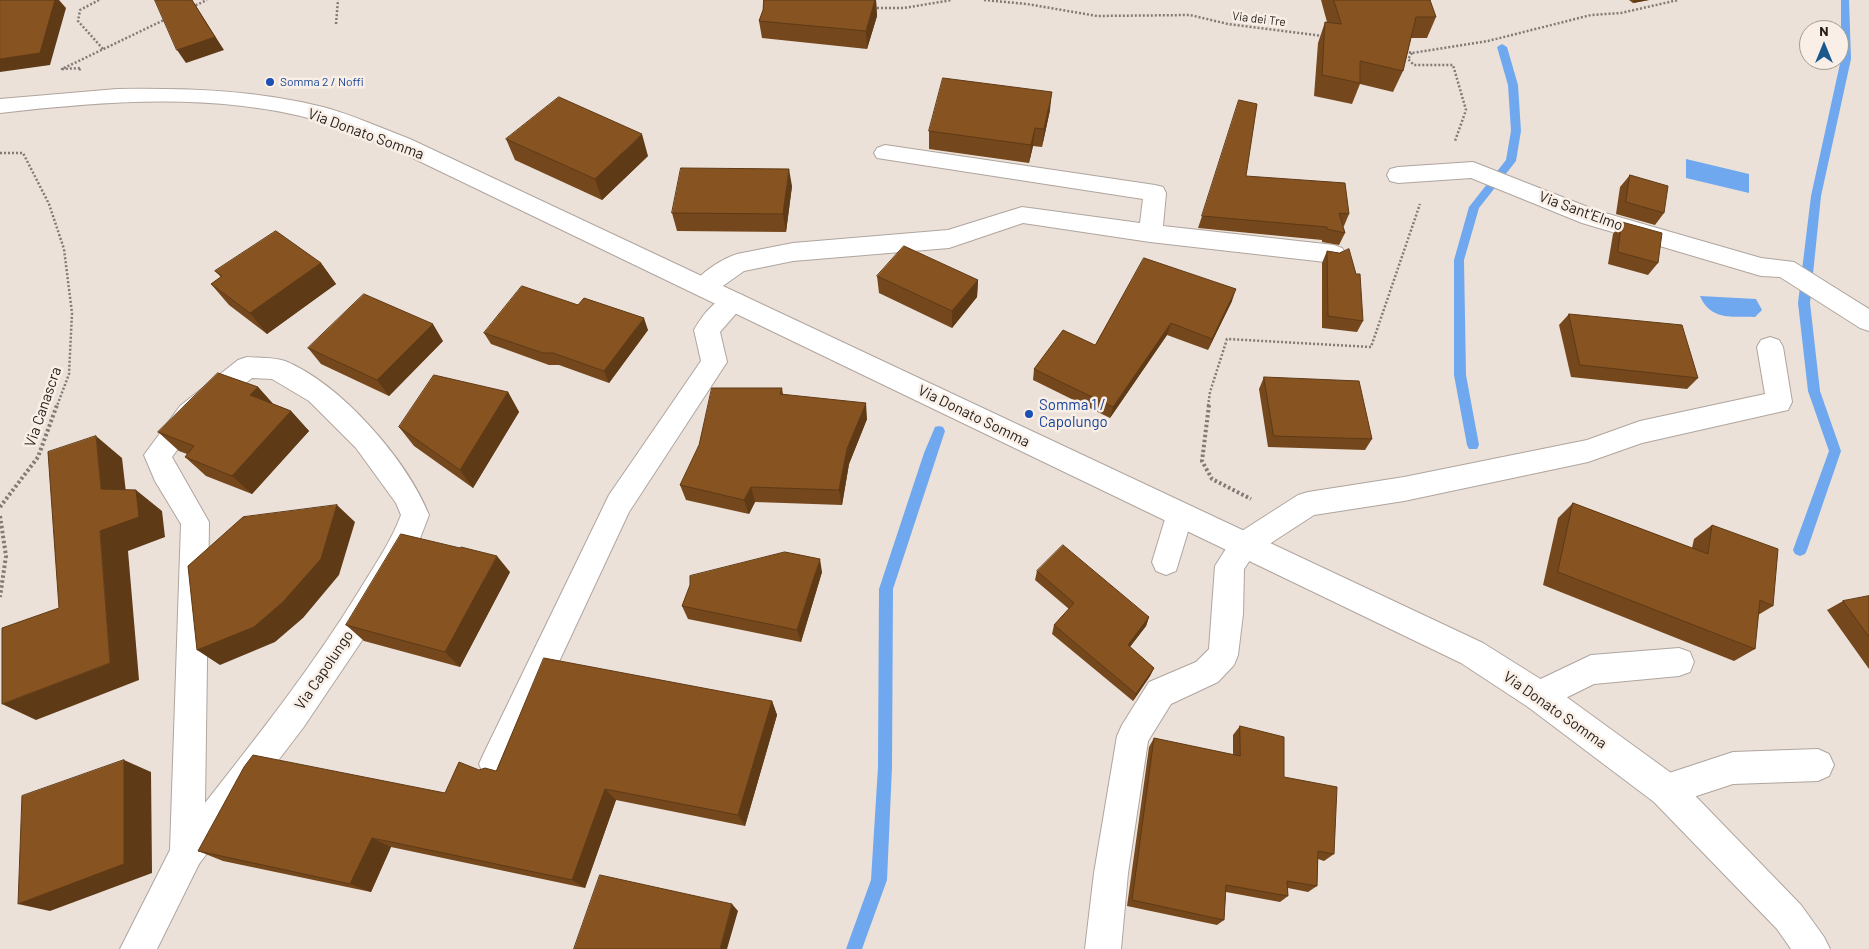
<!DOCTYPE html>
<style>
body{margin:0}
#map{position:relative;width:1869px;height:949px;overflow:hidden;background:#ece1d9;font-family:Barlow,sans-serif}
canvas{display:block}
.north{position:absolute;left:1799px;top:20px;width:50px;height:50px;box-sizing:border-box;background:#f9efe6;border:1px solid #a29b94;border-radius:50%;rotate:0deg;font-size:14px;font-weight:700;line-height:20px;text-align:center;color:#201c19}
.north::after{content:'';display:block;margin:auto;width:18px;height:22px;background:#1b588e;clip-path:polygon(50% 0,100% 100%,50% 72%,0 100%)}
</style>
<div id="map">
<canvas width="1869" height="949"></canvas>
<div class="north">N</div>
</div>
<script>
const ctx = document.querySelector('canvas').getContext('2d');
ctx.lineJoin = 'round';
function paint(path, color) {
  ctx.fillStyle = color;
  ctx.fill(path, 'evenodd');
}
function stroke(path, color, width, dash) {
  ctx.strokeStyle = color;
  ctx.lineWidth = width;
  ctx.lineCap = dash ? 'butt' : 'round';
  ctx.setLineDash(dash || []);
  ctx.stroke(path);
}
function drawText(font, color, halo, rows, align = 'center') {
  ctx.font = font + ' Barlow,sans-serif';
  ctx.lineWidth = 5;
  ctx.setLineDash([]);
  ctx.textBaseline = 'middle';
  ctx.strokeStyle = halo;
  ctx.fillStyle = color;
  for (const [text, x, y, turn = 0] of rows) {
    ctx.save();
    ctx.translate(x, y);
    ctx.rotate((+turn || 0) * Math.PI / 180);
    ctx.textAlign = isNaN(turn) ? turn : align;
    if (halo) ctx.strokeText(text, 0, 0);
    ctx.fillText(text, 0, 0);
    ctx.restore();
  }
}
const water = new Path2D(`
 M1686,159l63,15v19l-63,-15z
 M1700,296l56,3 6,11 -7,7c-24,-1 -44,4 -55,-21z`);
const stream = new Path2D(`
 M1841,0h8l2,59 -30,137 -11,107 10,88 21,60 -34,99 -2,4 -5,2 -5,-2 -2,-4 36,-99 -21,-60 -10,-88 13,-107 30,-137z
 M1502,44l5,3 11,38 3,46 -5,30 -37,47 -15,52 2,115 13,70 -2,4h-8l-2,-4 -13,-70v-115l15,-53 37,-47 5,-29 -3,-46 -11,-38z
 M939,426l4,1 2,4 -52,158 -1,178 -5,113 -25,69h-16l25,-69 7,-113 1,-178 45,-136 11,-26z`);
const pathFar1 = new Path2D(`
 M99,0l-19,10 -2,11 25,28
 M984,0l43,4 70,12 93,-1 38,9 94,12
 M192,7l15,-7
 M873,8h31l48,-8
 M336,24l2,-24
 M1405,51l7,2 76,-12 103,-26 30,-2 57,-13
 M1412,53l-4,6 6,6h39l13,45 -11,31
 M79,70l2,-2 -19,1 104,-50
 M0,153h23l26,51 15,45 8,64 -3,61 -12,32
 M1208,406l2,-14 17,-53 144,8 49,-143`);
const path = new Path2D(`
 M1209,405l-7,56 10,18 39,20
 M0,507l38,-50 19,-52
 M0,516l6,40 -6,41`);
const minor = new Path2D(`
 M885,145l270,40 8,2 3,6 -3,33 171,19 8,3 4,6 -4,6 -8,3 -184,-21 -127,-19 -74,25 -156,13 -49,10 -31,22 -9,3 -9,-3 -3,-6c7,-14 30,-28 45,-33l56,-11 155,-13 74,-23 118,16 3,-24 -266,-41 -3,-5 3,-5z
 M1473,162l125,49 163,47 33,4 75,47v22l-9,-3 -80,-51 -19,-1 -179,-53 -111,-45 -73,5 -8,-2 -3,-6 3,-6 8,-2z
 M734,293l9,2 3,7 -26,30 7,30 -98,150 -123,263 -11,5 -11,-5 -5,-11 5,-11 125,-258 92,-134 -7,-31c9,-16 22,-32 40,-37z
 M1770,337l9,3 4,7 9,55 -4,8 -146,33 -54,19 -184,39 -90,14 -60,39 -10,15 -1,45 -5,41 -4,10 -16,17 -47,22 -23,37 -20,132 -7,76h-36l9,-76 23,-137 5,-11 27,-43 47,-20 13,-13 6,-83 19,-30 64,-41 10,-3 96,-15 183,-37 53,-19 125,-27 -8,-47 4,-7z
 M247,357c12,1 26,0 38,4 56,23 122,99 144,154l-13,34 -51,87 -62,92 -104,136 -42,85h-37l50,-99 11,-326 -26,-43 -11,-26 36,-49 58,-46zM252,378l20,1 37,22 47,47 40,55 5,12c-10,27 -27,51 -42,76 -46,75 -100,143 -154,212l4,-281 -37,-65 26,-35z
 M1179,503l10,3 4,9 -17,56 -10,4 -10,-4 -4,-9 17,-56z
 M1679,648l11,4 4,10 -4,10 -11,4 -85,8 -55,27 -11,-4 -5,-11 5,-11 63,-30z
 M1818,749l11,5 5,11 -5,11 -11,5 -85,3 -67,22 -12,-4 -4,-12 4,-12 79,-26z`);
const major = new Path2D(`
 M117,89c69,-1 139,1 206,18 30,8 58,21 87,32l1073,504 67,42 128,93 123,127 23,32 6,12h-39l-14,-20 -123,-127 -126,-95 -67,-44 -1067,-514c-26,-10 -51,-22 -78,-29 -102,-28 -212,-19 -316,-7v-14z`);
const wall = new Path2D(`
 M764,0h112l1,16 -10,33 -105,-11 -3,-17 4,-11z
 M1321,0h109l6,17 -9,21h-16l-8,33 -10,21 -33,-8 -8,20 -38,-8 4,-53 7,-21h2z
 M1629,0h20l-16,3z
 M1050,110l-8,37 -9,-1 -4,17 -100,-14v-18z
 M506,139l142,17 -46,44 -87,-40z
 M1630,175l34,38 -9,12 -39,-11 4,-27z
 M1246,176l103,38 -5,12h-1l2,7 -6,12 -17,-3v-2l-124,-12 4,-12z
 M792,186l-6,46 -109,-1 -5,-18z
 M1622,222l36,41 -10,12 -40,-11 5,-30z
 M1327,251l36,70 -6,11 -35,-4v-65z
 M321,263l15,21 -69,50 -38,-29 -18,-21 10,-7 -6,-6z
 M877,276l101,4 -1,17 -25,31 -73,-35z
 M1232,301l-24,49 -41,-15 -57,83 -77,-38 1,-11 61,-24z
 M1569,314l129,64 -11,11 -116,-12 -12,-52z
 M648,330l-39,53 -50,-18h-10l-58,-21 -7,-11z
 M443,341l-54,55 -68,-32 -13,-16z
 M1264,377l108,62 -7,11 -97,-3 -9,-58z
 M258,387l15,17 18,7 18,20 -57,63 -46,-18 -21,-19 2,-3 -8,-3 -21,-19z
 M782,388l1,6 84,25 -18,45 -7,41 -87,-3 -6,12 -63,-14 -6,-15z
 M508,392l11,20 -46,76 -59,-42 -15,-19z
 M1573,503l119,45 2,-9 18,-14 61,81 -15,9 -3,34 -21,12 -191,-76 15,-67z
 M1037,571l112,46 -3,9 -16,21 24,21 -4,8 -17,25 -81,-67 2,-9 15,-16 -34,-29z
 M510,572l-50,95 -96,-26 -18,-16z
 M822,572l-21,70 -113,-23 -6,-13 8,-21z
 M1869,596v73l-42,-59 16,-9z
 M772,701l5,14 -32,111 -129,-26 -31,88 -194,-41 -20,45 -148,-31 -25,-10 247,-58 34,-23 17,1z
 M1240,726l44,51 50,77 -10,7 -6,-2 -1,27 -9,6 -20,-4v8l-8,6 -54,-10 -2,28 -7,5 -90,-19 22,-159 5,-9 79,17v-20z`);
const shadedWall = new Path2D(`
 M55,0h4l7,8 -16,57 -50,7v-13z
 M192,0l32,50 -38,13 -9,-13z
 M875,0h1l1,16 -10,33 -1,-18z
 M1635,0h14l-16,3z
 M1052,92l-2,18 -8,37 2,-18z
 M1035,128l-2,18 -4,17 2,-18z
 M642,134l6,22 -46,44 -7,-21z
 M789,169l3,17 -6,46 -3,-18z
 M321,263l15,21 -69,50 -17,-21z
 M978,280l-1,17 -25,31v-17z
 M1236,289l-4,12 -24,49 4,-11z
 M644,318l4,12 -39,53 -5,-12z
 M1171,323l-4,12 -57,83 3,-11z
 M433,324l10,17 -54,55 -12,-16z
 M258,387l18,20 -26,-12z
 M508,392l11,20 -46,76 -13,-18z
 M866,403l1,16 -18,45 -7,41 -3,-15 8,-41z
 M291,411l18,20 -57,63 -20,-18z
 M96,436l26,22 6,52 -27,-21z
 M751,487l4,15 -6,12 -5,-14z
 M136,490l26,21 3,26 -37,14 11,129 -103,40 -34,-16 108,-41 -10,-132z
 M337,505l18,17 -16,53 -36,43 -28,24 -55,23 -23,-15z
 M497,556l13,16 -50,95 -15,-15z
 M820,559l2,13 -21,70 -4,-12z
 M1149,617l-3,9 -21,27 3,-8z
 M1154,668l-4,8 -17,25 3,-7z
 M772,701l5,14 -32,111 -7,-11z
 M124,760l27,12 1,101 -102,38 -32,-7z
 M605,789l11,11 -31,88 -13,-8z
 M372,838l19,9 -20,45 -21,-8z
 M732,904l6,7 -11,38h-7z`);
const building = new Path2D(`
 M0,0h55l-15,53 -40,6z
 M155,0h37l23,37 -38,13z
 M764,0h111l-9,31 -107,-10 4,-11z
 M1334,0h96l6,17h-20l-13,54 -43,-10v22l-38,-8 3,-53 16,2z
 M943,78l109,14 -8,37 -9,-1 -4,17 -102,-14z
 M559,97l83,37 -47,45 -89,-40z
 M1239,100l18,4 -11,72 99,7 4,31 -10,-1 6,20 -18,-4v-2l-125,-11z
 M681,168l108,1 -6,45 -111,-1z
 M1630,175l38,11 -4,27 -38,-11z
 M1622,222l40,11 -4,30 -40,-11z
 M276,231l45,32 -71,50 -39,-29 11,-8 -7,-5z
 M904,246l74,34 -26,31 -75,-35z
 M1349,249l7,25h4l3,47 -35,-5 -1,-65 12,2z
 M1144,258l92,31 -24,50 -41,-16 -58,84 -79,-38 29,-39 32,15z
 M522,286l56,19 6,-7 60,20 -40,53 -51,-18h-10l-59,-20z
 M364,294l69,30 -56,56 -69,-32z
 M1569,314l113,11 16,53 -118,-13z
 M218,373l40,14 -8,8 41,16 -59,65 -47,-19 9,-11 -36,-14z
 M434,375l74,17 -48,78 -61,-43z
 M1264,377l95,4 13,58 -98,-3z
 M712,388h70l-2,6 86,9 -19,46 -8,41 -88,-3 -7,13 -64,-15 19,-40z
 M96,436l5,53 35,1 3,27 -39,14 10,132 -108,41v-76l57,-20 -11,-156z
 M1573,503l135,51 4,-29 66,24 -5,57 -13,-6 -5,49 -197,-77z
 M337,505l-16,54 -38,43 -29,25 -57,23 -9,-84 55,-49z
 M401,534l59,14 1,-1 36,9 -52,96 -99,-27z
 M1063,545l86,72 -21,28 26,23 -18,26 -82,-69 20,-22 -37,-32z
 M785,552l35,7 -23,71 -115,-24 8,-21v-9z
 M1869,596v41l-26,-36z
 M544,658l228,43 -34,114 -133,-26 -33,91 -200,-42 -22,46 -152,-33 46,-84 9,-12 192,38 14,-31 20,8 6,-2 11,3z
 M1240,726l44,11v40l53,10 -3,67 -16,-3 -1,35 -30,-5 1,15 -62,-11 -2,35 -92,-20 22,-162 86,18z
 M124,760v104l-106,40 4,-108z
 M600,875l132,29 -12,45h-146z`);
const markers = [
 [270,82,5,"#1a4fb4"],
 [1029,414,5,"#1a4fb4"]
];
const farStreetnames = [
 ["Via dei Tre",1259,19,7]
];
const farTransitnames = [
 ["Somma 2 / Noffi",280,82]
];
const streetNames = [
 ["Via Donato Somma",366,134,20],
 ["Via Sant'Elmo",1581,211,20],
 ["Via Canascra",43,407,-71],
 ["Via Donato Somma",974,416,26],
 ["Via Capolungo",324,670,-56],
 ["Via Donato Somma",1555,710,35]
];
const transitNames = [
 ["Somma 1 /",1039,405],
 ["Capolungo",1039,422]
];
paint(water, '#6fa8ee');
paint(stream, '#6fa8ee');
stroke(minor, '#afa59e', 2);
stroke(major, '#afa59e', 2);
stroke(pathFar1, '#817a75', 2.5, [2, 2]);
stroke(path, '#817a75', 4, [2.5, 2.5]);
paint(minor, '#fff');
paint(major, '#fff');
paint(wall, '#74471c');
paint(shadedWall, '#5e3a16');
paint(building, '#875320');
stroke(building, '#5e3a16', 1);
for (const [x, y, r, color] of markers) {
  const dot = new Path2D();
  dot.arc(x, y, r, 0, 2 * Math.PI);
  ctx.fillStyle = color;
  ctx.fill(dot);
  stroke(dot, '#f9efe6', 2);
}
drawText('12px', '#201c19', '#f9efe6', farStreetnames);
drawText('12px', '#164399', '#f9efe6', farTransitnames, 'left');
drawText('15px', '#201c19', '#f9efe6', streetNames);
drawText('15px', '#164399', '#f9efe6', transitNames, 'left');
</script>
